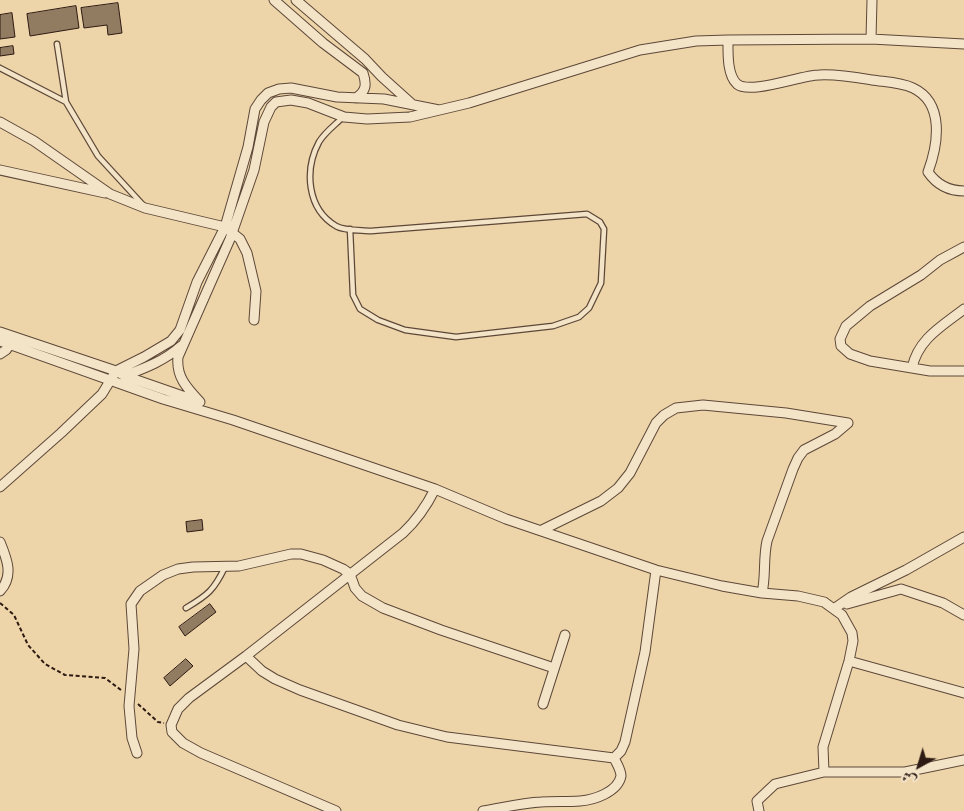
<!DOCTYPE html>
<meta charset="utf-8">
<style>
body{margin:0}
#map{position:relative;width:964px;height:811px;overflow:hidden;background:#edd4a9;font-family:"IM FELL Double Pica",Amiri,serif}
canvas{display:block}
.north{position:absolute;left:894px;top:741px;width:50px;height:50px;-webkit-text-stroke:4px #f3e3c7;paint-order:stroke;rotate:219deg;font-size:14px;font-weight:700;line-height:20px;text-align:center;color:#2d1a13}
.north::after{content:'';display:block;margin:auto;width:18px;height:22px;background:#2d1a13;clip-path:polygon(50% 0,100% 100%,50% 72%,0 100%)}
</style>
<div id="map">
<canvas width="964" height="811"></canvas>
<div class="north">ش</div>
</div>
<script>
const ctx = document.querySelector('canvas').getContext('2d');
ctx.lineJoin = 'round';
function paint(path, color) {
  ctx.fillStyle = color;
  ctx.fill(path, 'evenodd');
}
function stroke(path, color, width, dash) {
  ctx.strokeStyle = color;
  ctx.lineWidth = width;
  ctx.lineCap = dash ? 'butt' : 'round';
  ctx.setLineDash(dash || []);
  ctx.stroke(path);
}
const building = new Path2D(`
 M118,3l4,30 -14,2 -1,-10 -23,3 -3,-20z
 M76,6l3,22 -49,8 -3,-22z
 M12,13l3,24 -15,2v-24z
 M13,46l1,8 -14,2v-8z
 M202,520l1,10 -16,2 -1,-10z
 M210,604l6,8 -31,24 -6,-9z
 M186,659l7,7 -23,20 -6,-8z`);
const path = new Path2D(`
 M0,603l14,12 14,30 17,19 20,11 40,3 16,12
 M138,704l20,18 6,1`);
const service = new Path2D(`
 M57,44l9,58
 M0,68l66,34 32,54 45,49
 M343,117c-8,8 -18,15 -24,25 -15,28 -12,67 17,84 8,5 25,4 35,5l216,-17 13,8 4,7 -3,54 -12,25 -10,9 -26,9 -97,11 -51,-7 -27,-10 -18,-11 -7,-14 -3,-66
 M186,608c22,-13 28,-18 39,-41`);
const minor = new Path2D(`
 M274,0l49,43 40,30c4,12 3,18 -7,25
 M296,0l69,59 17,18 30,27
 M871,39l1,-39
 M728,40c0,13 -1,35 9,44 13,11 64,-9 82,-9 18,-1 35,2 53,5 13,2 28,2 41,8 32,15 25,57 15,84 9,13 20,19 36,19
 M0,122l34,19 76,53 35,14 80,19 15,12 7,14 9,38 -2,29
 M0,170l105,23
 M964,247l-24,13 -19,15 -51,31 -24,20 -6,13 1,7 9,8 20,7 60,10h34
 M0,332l116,39 9,5 72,25
 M0,341l163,58 70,21 202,69 71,30 150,51 66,16 40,7 36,3 26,6 18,13 10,18 1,8 -4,20 -26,86 1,25 -49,12 -18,17 2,10
 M0,354l6,-4 7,-10
 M912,368c6,-29 30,-42 52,-59
 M124,376c21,-8 40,-15 57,-30
 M200,402c-13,-14 -24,-25 -22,-45l52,-118 24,-69 10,-48 7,-15 5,-5 15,-2 17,3 36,14 23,2 43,-2 59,-14 171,-53 56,-9 32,-1 143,-1 93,5
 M0,487l61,-54 41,-39 14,-23 28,-14 27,-16 9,-11 17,-48 28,-55 23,-80 7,-38 6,-9 7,-7 11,-4 12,-1 46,9 47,2 55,11
 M542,530l59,-29 17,-13 12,-15 26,-50 8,-8 12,-7 27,-3 83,8 62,10
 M0,542c7,17 14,34 0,49
 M762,593c4,-17 1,-34 5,-52l26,-72 5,-11 6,-8 31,-16 13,-11
 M847,604l54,-15 42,14 21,12
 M835,608l16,-11 55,-27 58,-33
 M246,656l16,15 13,8 25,11 98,35 49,12 167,21
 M849,661l115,32
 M543,704l22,-69
 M137,753l-5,-15 -3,-32 5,-57 -3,-45 9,-13 23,-16 15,-6 15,-2 46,-1 52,-12h10l22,6 20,9 7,5 5,14 7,8 21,12 58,22 113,38
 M614,758l7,-7 4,-9 20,-90 11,-82
 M824,772h81l59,-12
 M336,811l-135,-58 -18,-10 -11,-11 -1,-7 7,-16 11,-11 57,-42 157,-123c14,-13 23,-26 32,-44
 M483,811c19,-3 38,-8 58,-9 13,-1 26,0 39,-1 14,-1 38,-9 41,-25 0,-6 -4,-12 -7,-18`);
paint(building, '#917b61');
stroke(building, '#2d1a13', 1);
stroke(service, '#5d4838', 7);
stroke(minor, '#5d4838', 11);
stroke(path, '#2d1a13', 2, [4, 2.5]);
stroke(service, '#f3e3c7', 4.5);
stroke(minor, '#f3e3c7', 9);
</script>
